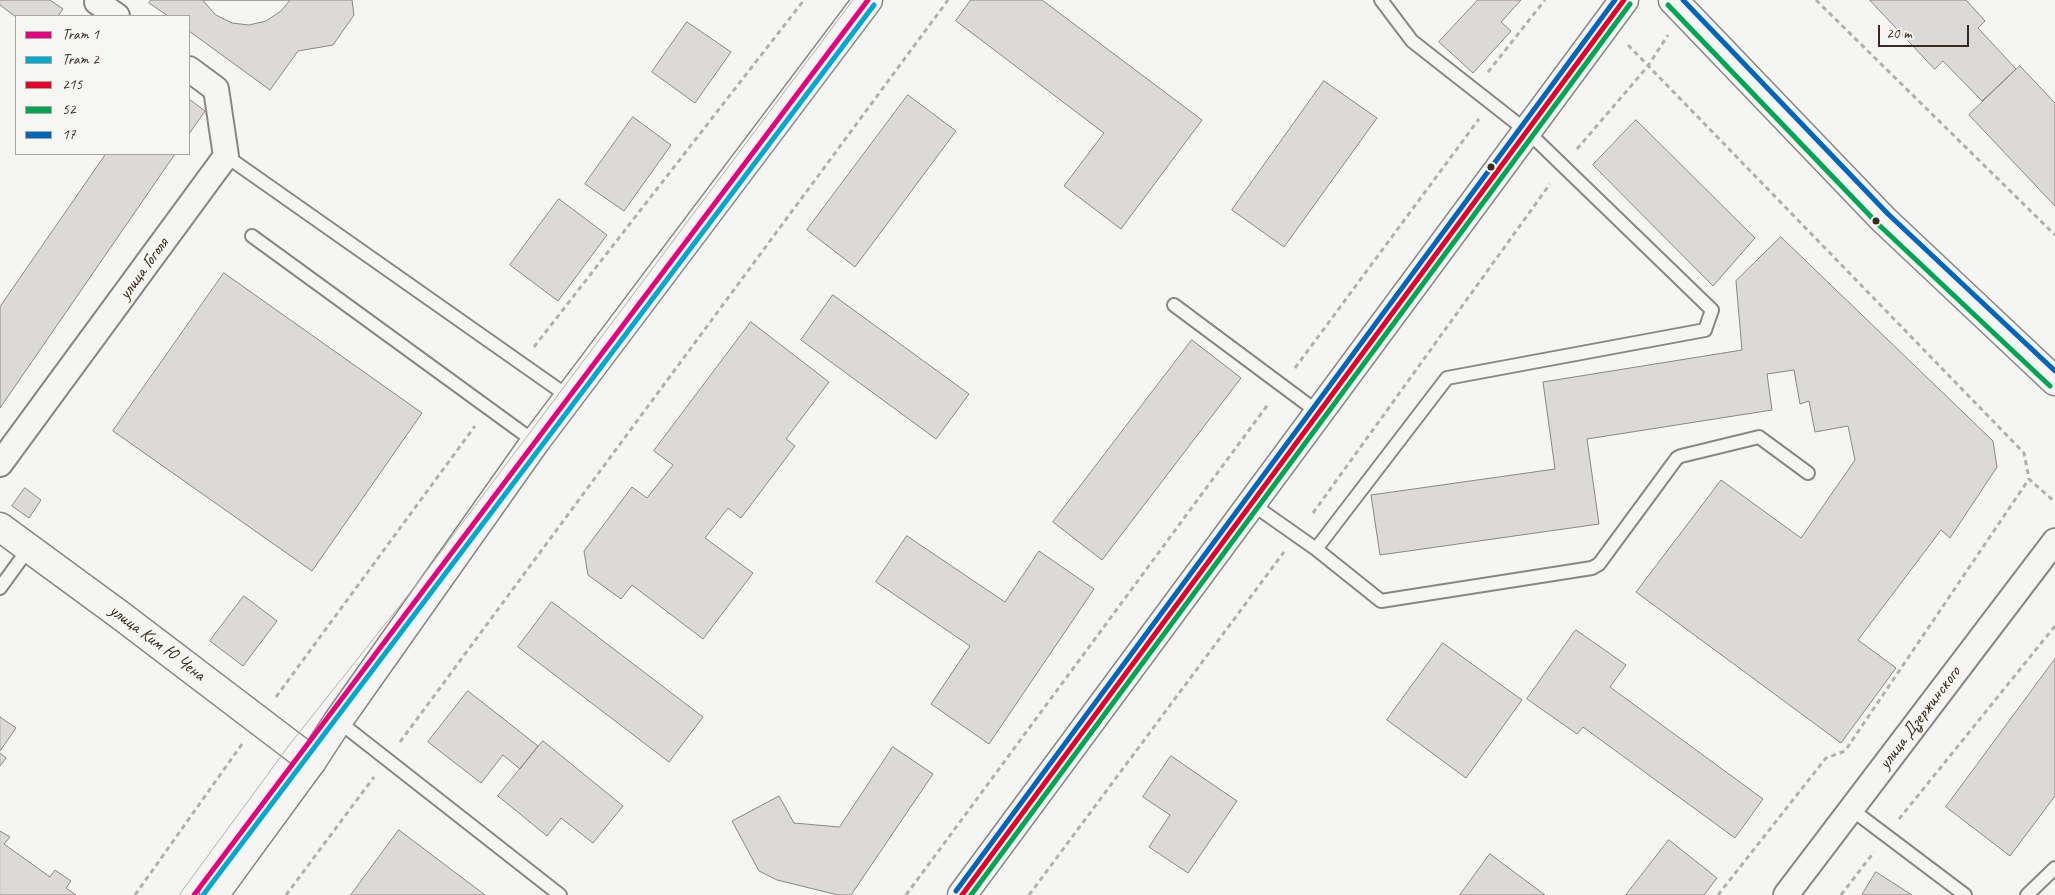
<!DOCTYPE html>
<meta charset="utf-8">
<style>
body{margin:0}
#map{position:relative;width:2055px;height:895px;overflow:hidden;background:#f5f5f3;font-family:Caveat,sans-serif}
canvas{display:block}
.legend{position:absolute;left:15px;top:15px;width:175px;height:140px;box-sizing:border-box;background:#f6f6f2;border:1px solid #aba49d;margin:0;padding:6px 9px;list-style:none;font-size:15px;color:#3b2a1e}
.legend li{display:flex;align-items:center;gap:10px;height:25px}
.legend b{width:25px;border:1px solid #aba49d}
.scale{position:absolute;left:1878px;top:25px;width:91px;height:22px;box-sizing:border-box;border:2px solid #3b2a1e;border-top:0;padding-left:6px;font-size:15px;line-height:18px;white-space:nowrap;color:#3b2a1e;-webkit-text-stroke:4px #f6f6f2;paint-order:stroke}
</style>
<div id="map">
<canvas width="2055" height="895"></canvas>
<ul class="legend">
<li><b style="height:6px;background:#e5007d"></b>Tram 1</li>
<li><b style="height:6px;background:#00a9ce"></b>Tram 2</li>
<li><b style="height:6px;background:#e4002b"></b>215</li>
<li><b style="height:6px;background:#00a651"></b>52</li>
<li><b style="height:6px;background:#0065bd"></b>17</li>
</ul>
<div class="scale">20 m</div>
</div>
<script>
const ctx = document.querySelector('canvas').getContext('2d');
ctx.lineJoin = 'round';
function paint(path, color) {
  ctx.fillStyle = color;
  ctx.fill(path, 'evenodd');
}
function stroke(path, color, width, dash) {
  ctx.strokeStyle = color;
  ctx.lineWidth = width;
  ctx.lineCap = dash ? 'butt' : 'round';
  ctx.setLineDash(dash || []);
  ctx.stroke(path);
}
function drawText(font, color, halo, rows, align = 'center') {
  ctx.font = font + ' Caveat,sans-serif';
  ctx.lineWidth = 4;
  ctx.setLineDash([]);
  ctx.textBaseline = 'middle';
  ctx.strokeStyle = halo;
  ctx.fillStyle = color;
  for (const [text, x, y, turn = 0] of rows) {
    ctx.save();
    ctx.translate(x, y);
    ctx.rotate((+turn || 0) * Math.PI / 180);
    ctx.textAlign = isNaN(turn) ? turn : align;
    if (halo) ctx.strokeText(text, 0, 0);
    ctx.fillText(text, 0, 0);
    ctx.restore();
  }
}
const building = new Path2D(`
 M0,0h50l13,9 -5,7 -42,1 -16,-12z
 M151,0h201l2,15 -21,30 -35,6 -28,39 -81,-59v-15h-21l-19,-13z
 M203,0h87l-9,11 -15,10 -17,4 -17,-2 -16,-8z
 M971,0h71l160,120 -81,109 -57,-43 40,-53 -148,-112z
 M1478,0h43l-20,22 10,9 -38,42 -34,-31z
 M1870,0h96l19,21 -7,7 38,41 -34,32 -39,-40 -8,8z
 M687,22l44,30 -36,51 -43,-31z
 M2020,66l35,37v103l-86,-91z
 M1324,81l53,37 -93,129 -52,-37z
 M908,95l48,36 -101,136 -48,-37z
 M189,99l16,12 -16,23z
 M633,117l38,28 -47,66 -39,-27z
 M1636,120l119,118 -42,48 -120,-121z
 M106,154h69l-175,254v-101z
 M559,199l48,36 -49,66 -48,-36z
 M1781,237l212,204 4,26 -47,71 -9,-8 -83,110 38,28 -55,75 -205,-151 85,-112 80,58 54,-78 -7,-34 -33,6 -6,-31 -9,3 -6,-34 -27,4 5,36 -185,29 12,85 -219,31 -9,-60 184,-26 -12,-87 199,-32 -6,-69z
 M224,273l198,140 -110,158 -199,-140z
 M833,295l136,99 -33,45 -135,-99z
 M751,322l78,60 -43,57 9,7 -54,72 -13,-10 -23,30 48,35 -50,66 -71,-54 -11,14 -33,-24 -4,-24 48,-64 15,11 26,-33 -19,-14z
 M1192,340l49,38 -139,182 -49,-38z
 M25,488l16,12 -12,18 -17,-12z
 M907,536l98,66 34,-51 55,38 -105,155 -58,-40 39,-58 -94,-64z
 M244,596l33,25 -34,45 -33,-25z
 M552,602l151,115 -34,45 -151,-115z
 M1576,630l50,35 -16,22 153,112 -28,39 -152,-111 -6,7 -50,-35z
 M1443,643l79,57 -56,78 -79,-58z
 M2055,659v137l-45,60 -64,-49z
 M468,691l70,55 -18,23 -17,-14 -22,28 -53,-41z
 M0,717l16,11 -16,23z
 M543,741l80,65 -30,37 -32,-25 -14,18 -49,-40z
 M893,747l40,27 -82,121h-13l-61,-15 -18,-9 -27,-50 47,-25 15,27 45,4z
 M0,753l6,5 -6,8z
 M1171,756l66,45 -49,72 -39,-26 21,-32 -27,-18z
 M399,830l86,65h-134z
 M0,831l10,6 -6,7 46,33 5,-7 16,11 -5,7 10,7h-76z
 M1669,840l48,38 -13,17h-78z
 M1490,854l55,41h-85z
 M1876,872l36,23h-50z`);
const path = new Path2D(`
 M1816,0l239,235
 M1628,45l396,408 5,26 26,23
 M1488,72l57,-72
 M1577,149l71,-83 20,-31
 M534,347l270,-347
 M1295,368l184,-249
 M1313,513l237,-329
 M276,697l199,-271
 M400,742l548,-742
 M1899,819l156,-193
 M135,895l107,-151
 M286,895l88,-118
 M906,895l363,-492
 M1029,895l255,-343
 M1718,895l108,-137 19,-7 184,-272
 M1841,895l33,-43`);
const service = new Path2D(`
 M226,156l343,241
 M252,236l283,206
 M1174,305l145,108
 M1252,504l64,45 65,52 211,-33 7,-4 78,-106 4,-2 78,-19 49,36
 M1316,549l131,-171 258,-48 7,-20 -184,-178 -116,-91 -31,-41
 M0,588l29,-40
 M338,721l222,174
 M1851,809l114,86
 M2027,895l28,-27`);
const minor = new Path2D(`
 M99,0l-2,2 20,14
 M0,464l226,-308 -10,-67 -27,-20
 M1786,895l269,-354`);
const tertiary = new Path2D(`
 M0,527l120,88 192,146`);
const secondary = new Path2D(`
 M1673,0l210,219 172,162
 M214,895l98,-134 26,-40 197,-279 333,-442`);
const primary = new Path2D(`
 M962,895l662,-895`);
const tram = new Path2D(`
 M179,895l111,-151 123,-155 440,-589`);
const bus1 = new Path2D(`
 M962,895l662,-895`);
const bus2 = new Path2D(`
 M1668,5l210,219 172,162
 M971,895l659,-891`);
const bus3 = new Path2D(`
 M1683,0l205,214 167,157
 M956,891l659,-891`);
const tram1 = new Path2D(`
 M194,895l674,-895`);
const tram2 = new Path2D(`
 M203,895l671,-890`);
const markers = [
 [1491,167,4.5,"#3b2a1e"],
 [1876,221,4.5,"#3b2a1e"]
];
const streetNames = [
 ["улица Гоголя",144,269,-54],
 ["улица Ким Ю Чена",157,643,37],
 ["улица Дзержинского",1920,718,-53]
];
paint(building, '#dbdad8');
stroke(building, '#8a8683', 1);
stroke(service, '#8a8683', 16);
stroke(minor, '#8a8683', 28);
stroke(tertiary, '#8a8683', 31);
stroke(secondary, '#8a8683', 31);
stroke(primary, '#8a8683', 31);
stroke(path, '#b2b0ae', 3, [5, 4]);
stroke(service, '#f5f5f3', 12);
stroke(minor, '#f5f5f3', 24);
stroke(tertiary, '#f5f5f3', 28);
stroke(secondary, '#f5f5f3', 28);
stroke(primary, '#f5f5f3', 28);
stroke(tram, '#b2b0ae', 1);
stroke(bus1, '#e4002b', 5);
stroke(bus2, '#00a651', 5);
stroke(bus3, '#0065bd', 5);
stroke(tram1, '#e5007d', 5);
stroke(tram2, '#00a9ce', 5);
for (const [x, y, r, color] of markers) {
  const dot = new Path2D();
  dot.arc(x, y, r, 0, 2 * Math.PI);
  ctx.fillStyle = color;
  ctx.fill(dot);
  stroke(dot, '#f6f6f2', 2);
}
drawText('18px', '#3b2a1e', '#f6f6f2', streetNames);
</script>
